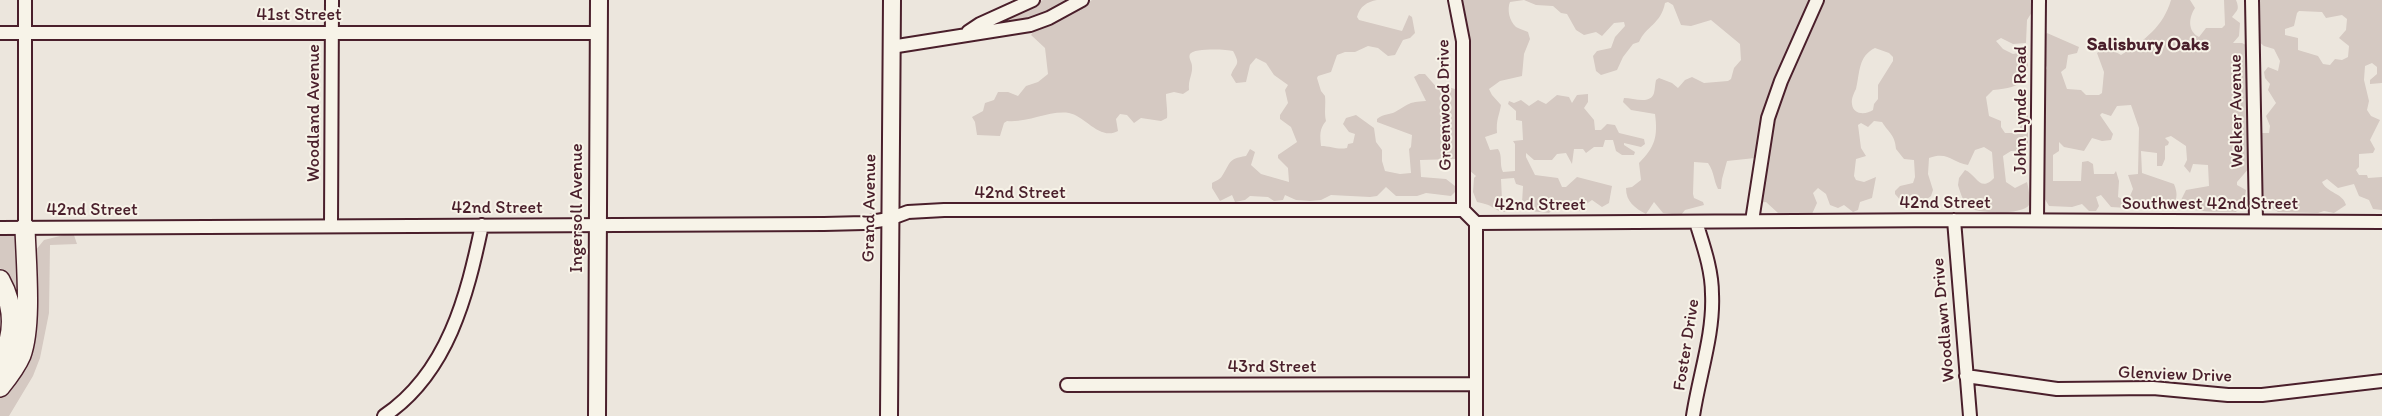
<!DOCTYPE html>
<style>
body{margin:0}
canvas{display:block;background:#ece6dd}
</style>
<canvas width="2382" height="416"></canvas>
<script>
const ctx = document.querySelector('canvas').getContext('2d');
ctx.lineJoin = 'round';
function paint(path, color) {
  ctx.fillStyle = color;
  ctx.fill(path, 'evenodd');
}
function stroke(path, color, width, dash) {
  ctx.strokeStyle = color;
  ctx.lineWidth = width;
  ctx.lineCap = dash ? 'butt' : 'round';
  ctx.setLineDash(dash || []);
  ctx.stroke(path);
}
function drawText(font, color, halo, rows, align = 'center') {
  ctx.font = font + ' Itim,sans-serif';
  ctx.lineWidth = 4;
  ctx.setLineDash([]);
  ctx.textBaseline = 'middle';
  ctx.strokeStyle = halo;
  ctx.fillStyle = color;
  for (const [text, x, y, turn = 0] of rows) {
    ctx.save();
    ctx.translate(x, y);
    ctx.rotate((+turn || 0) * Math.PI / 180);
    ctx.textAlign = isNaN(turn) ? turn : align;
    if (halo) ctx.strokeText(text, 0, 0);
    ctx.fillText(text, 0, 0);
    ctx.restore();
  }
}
const green = new Path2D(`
 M1043,0h32l-37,17 -54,13 7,-6z
 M1092,0h285c-10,2 -17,6 -20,17l2,3 43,11 7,-16 3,2 3,16 -5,5 -7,2 -8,15 -7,1 -10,-8 -10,-2 -13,6h-10l-8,3 -6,17 -13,4 -1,2 4,13 4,5c1,9 -1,16 1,25 -7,8 -6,15 -5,25 10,0 16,4 26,2l1,-4 5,-1 2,-9 -6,-2 -6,-8 3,-6 10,-3 18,13 2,14 6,8v11l3,10 15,3 11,-1 -2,-24 2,-2 1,-12 -35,-13v-3c8,-6 12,-4 18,-7 15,-8 12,-10 31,-11l-12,-24 5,-3h6l14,16 9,-3 7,2 1,70 -36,1 1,17 25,2 9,7v6l-4,4 -25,-3 -9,3h-21l-10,-9 -9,9 -7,1 -39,-2 -10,5 -11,1 -14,-1 -11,-5 -2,5 -9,1 -6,-4 -18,-1 -5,4 -10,2 -3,-7 -12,6 -8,-13v-5c3,-2 9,-4 10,-7 9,-13 5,-17 24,-20l4,-7 5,3 -4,13 10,9 28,8 -1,-14 -10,-10v-3l19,-13 -6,-15 -11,-8v-4l8,-12 -3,-13 3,-5 -14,-10 -8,-12 -10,-5 -6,7 -4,17 -10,1 -5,-8c5,-13 10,-9 2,-24 -7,-2 -40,-3 -43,3 -2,4 2,8 2,12 1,8 -4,13 -3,24l-6,4 -9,-2 -8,2c0,7 2,20 1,24l-6,3 -20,-3 -7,5 -7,-8 -7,-1 -4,5 2,12c-18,10 -33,-15 -49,-18 -19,-3 -41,10 -62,8l-3,2 -4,13 -23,-1 -2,-13 -3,-5 11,-6 2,-8 9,-3 4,-8h10l10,4 8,-10 12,-4 10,-8 -3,-26 -14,-13 2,-3 32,-15z
 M1460,0h352l-57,158 -28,3 -5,18 -1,10h-3c-5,-10 -3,-15 -10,-26l-14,-1 -1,32 1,4 9,4 1,3 -19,5 -4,5 -18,-2 -9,-11 -8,12c-11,-6 -20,-12 -20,-26l6,-1 9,-7 -2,-17c16,-16 19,-26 16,-49l-24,-4 -8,-8 1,-4c10,0 26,7 30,-5 1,-4 1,-9 2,-13l3,-2 13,5 6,5 7,-8 7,-3 12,6 24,-2 3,-2 3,-11 7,-8 -1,-16 -29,-24 -20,6 -10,-1 -8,-20 -5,-3 -3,1c-4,21 -19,23 -26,39l-6,2 -10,13 -6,13 -16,5 -5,-4 -3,-15 4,-5 14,-3 4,-11 10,-11 -1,-4 -10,1 -12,13 -6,-4 -12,3 -8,-5 -9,-16 -6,-1 -8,-7 -17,-1 -12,-5 -14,2c-3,7 -1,19 6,25 3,2 8,3 12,5l2,7 -6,15 -2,22 -22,5 -11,8 3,6 9,10c-2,12 -5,14 -4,28l-12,4 5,13 8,-1c5,7 1,15 5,23l12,-1v-27l-2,-3 10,-1 -1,-19 -6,-1v-9l-8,-7 1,-3 5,2 7,-3 8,6 9,-6 8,4 11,-9 12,2 3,6 5,-8 11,-1v8l-4,6 10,12 1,10h6l6,-6 8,1 4,8 25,6 1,5 -4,3 -17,-4v2l11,7 -1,3h-12l-6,-4 -3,-11h-8l-2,7h-9l-8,6 -3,-4h-9l-2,15 -6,-11 -9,1 -5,6h-18l-8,-7v4l9,18 23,3 4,9h4l11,-10 35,9 -3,17 -7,4 -10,-7 -7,5 -1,4c-10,5 -15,2 -22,-6l-10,1 2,5 -5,4 -19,-2 -8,-8 1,-17 -7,-2 -2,-6 -13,1 1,21 9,4 1,4c-11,10 -17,-2 -27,-4 -2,-1 -5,-1 -8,-2l-4,-10 1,-14 2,-2 -7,-6z
 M1822,0h210v12l-5,8 -1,23 -13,1 -12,-6 -5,3 7,8 10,5 6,-1 5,-5 3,1c4,33 -4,38 -34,41l-7,7 3,19 12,5v6l4,6h14l3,-16 6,-2v29l-4,6 -13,1 -8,5 3,26 9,6 12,-6c1,4 4,18 2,23 -5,10 -53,9 -61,2 -5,-6 -8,-15 -10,-22l1,-7 6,-8c12,5 15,23 29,8l-2,-26 -8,-5 -9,3 -7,15c-16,-2 -19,-14 -39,-7l-1,16 5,16 -2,6 -8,6 -2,6 -3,2 -16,-8 -7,-8v-3l5,-5 13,-3 2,-6 -1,-17 -10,-1 -8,-10c-1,-14 -7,-16 -14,-27l-8,-1 -6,6 -7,-4 -3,2 3,23 5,8 -10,3 -2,17 2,4 8,2 12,-5 -4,21 -12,4 -2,8 -5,2 -9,-7 -6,3 -8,-3 -4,-11 -8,-6 -5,5 4,10 -5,11 -34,-1 -12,-11 -7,1 17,-98zM1875,48l14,5 4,4v4l-15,24v14l-4,5 -1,6c-7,5 -20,5 -21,-6 -1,-5 2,-11 4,-15 4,-16 2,-33 19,-41z
 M2171,0h19l5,8c-6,9 -8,23 4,29l7,-9h16l3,-3 -1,-25h12c4,10 1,10 -4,17l8,6 -1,13 -6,7h9l6,3 2,121 -13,15v3l9,5 -2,12 -8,10c-17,-1 -44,3 -56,-10l6,-12 23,-4 -1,-21 -15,-1 -3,9 -6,-7 3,-6 -1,-14 -15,-10 -6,2 4,4 -1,3 -3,1v13l-3,7h-5v-13l-16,-2 1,22 32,11c4,10 4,17 -5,24 -13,-2 -20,2 -32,0l-7,-12 3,-7 -5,-14 10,-1 1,-46 -8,-23 -14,1 -6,10 -9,-3 -2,2 13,19 -2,6 -9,1 -10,-3 -8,13 -20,-4 -5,-5v9l-6,4v26h28l1,-19 6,-1 5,3 1,10h20l2,-3 3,10 -1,16 8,4 1,7 -16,-1 -10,-12 -5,2 3,9 -3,5h-7l-7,-7 -10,3 -23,-1 -6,-10 1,-122 3,-6 -3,-7v-24l3,-4 32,14 -2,6 -9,2 -2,13 -5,4 6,17 14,1 5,5h13l3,-2 2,-21 -7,-19c10,-8 15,-3 24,2 24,-15 42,-28 50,-55z
 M2258,0h124v83l-12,1v-4l7,-6v-7l-5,-4 -7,3 -1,14 5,21 -2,9 4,6 9,4 -10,20 5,9 -2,4 -14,1v13l-3,3 3,5h8l1,3 14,-1v33l-9,-1 -4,-9 -10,-4 -5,-12 -16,4 -11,-9 -5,3c5,11 21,11 24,23l-12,8 -10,-2 -6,2 -40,-1 -17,-12 -1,-67h9l1,-7 -4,-10 10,-13 -8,-13 2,-6 -5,-6 -1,-6 4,-5 10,4 2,-10 -6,-12 -10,-3 -6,-5zM2299,11l23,1 4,6 16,-3 5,4 -1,11 -7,8 10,8 -1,11 -6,3 -7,-1 -5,6 -7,-1 -5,-8 -20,-6v-12l-13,-3v-6l9,-3 3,-13z
 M68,234l6,1 3,9 -27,1 -1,68 -9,45 -7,18 -24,40h-9v-20l35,-145 9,-11z
 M0,235h15l1,3 5,74 -15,-36 -6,-8z`);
const minor = new Path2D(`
 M25,0v228
 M1455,0l8,41v169
 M2252,0l4,221
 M968,32l12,-8 53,-24
 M0,33h598
 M891,47l139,-22 19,-7 33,-18
 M1954,220l16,196
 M2037,220l2,-220
 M1752,221l16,-103 13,-37 36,-81
 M331,226l1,-226
 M0,228l824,-4 40,-1 25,-4 19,-7 36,-2h519l13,13 478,-3 428,2
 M1966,376l91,13 96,-1 75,7h34l120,-14
 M1067,385l409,-1
 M384,416c64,-43 83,-120 98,-191
 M1476,416v-193
 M1693,416c6,-40 21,-82 19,-122 0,-25 -9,-49 -16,-72`);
const major = new Path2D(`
 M597,416l2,-416
 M889,416l3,-416`);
const highway = new Path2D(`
 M0,280c15,27 15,56 0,83
 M0,387c8,-10 16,-20 21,-32 11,-30 5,-93 4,-127`);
const streetNames = [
 ["41st Street",299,15],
 ["Greenwood Drive",1445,105,-91],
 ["John Lynde Road",2021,110,-90],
 ["Welker Avenue",2237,111,-91],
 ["Woodland Avenue",314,113,-90],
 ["42nd Street",1020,193],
 ["42nd Street",1945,203],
 ["Southwest 42nd Street",2210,204],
 ["42nd Street",1540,205],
 ["42nd Street",497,208],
 ["Ingersoll Avenue",577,208,-90],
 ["Grand Avenue",870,208,-89],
 ["42nd Street",92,210],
 ["Woodlawn Drive",1944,320,-95],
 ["Foster Drive",1687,345,-81],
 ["43rd Street",1272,367],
 ["Glenview Drive",2175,375,2]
];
const neighbourhoodNames = [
 ["Salisbury Oaks",2148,45]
];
paint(green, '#d5c9c2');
stroke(minor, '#4a1f2b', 16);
stroke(major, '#4a1f2b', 20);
stroke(highway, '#4a1f2b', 22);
stroke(minor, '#f7f3e8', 12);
stroke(major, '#f7f3e8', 16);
stroke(highway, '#f7f3e8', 19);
drawText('18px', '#4a1f2b', '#f7f3e8', streetNames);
drawText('bold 19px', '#4a1f2b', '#f7f3e8', neighbourhoodNames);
</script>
